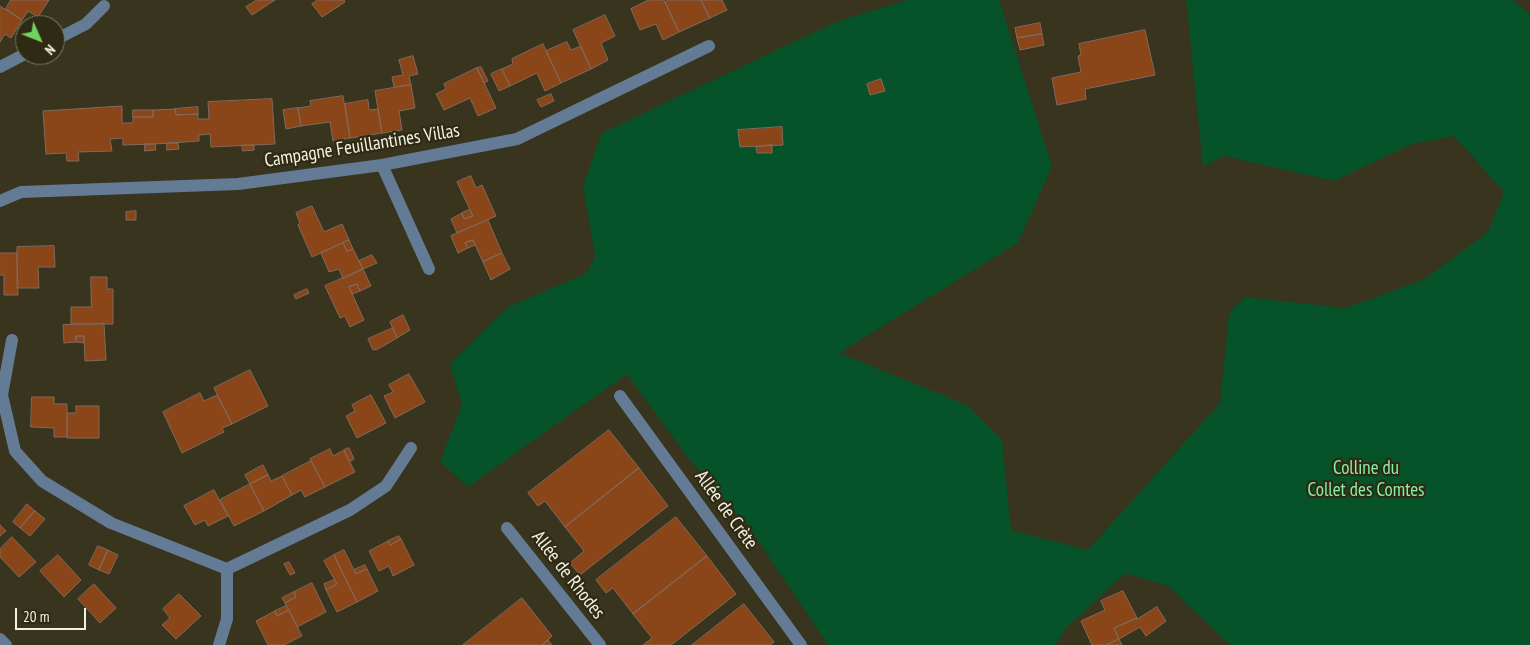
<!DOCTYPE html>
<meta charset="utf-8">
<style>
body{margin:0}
#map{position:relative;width:1530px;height:645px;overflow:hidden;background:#39341d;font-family:"PT Sans Narrow",sans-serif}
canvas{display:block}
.north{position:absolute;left:15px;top:15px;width:50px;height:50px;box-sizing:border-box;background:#2f2a13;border:1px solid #7e7a66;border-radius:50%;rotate:134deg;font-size:14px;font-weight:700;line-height:20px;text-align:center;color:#f4f1e3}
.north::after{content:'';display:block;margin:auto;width:18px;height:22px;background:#72d25e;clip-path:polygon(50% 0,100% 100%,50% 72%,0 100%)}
.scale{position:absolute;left:15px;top:608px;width:71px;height:22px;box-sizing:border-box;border:2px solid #f4f1e3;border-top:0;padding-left:6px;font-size:15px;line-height:18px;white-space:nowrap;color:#f4f1e3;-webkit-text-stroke:4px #2f2a13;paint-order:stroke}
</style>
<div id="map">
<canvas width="1530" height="645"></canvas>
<div class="north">N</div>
<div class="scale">20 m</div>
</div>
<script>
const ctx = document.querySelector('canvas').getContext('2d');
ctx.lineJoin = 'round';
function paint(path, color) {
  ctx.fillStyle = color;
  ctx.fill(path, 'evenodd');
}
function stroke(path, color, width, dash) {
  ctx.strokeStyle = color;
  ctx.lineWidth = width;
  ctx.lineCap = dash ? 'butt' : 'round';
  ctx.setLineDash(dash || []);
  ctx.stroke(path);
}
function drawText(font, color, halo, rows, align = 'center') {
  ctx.font = font + ' "PT Sans Narrow",sans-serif';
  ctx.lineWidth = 4.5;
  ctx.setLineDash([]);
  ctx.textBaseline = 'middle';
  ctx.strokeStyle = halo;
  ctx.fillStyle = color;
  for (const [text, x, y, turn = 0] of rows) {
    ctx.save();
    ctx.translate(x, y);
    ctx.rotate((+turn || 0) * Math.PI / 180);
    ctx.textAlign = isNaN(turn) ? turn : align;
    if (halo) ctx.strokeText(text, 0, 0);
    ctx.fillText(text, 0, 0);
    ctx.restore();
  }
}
const green = new Path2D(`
 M907,0h92l53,166 -34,77 -179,110 128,52 35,35 9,90 77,20 132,-147 9,-89 15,-17 102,11 79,-29 63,-47 16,-40 -50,-56 -42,8 -78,37 -110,-25 -21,10 -17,-166h326l18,14v631h-300l-62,-59 -43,-13 -59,55 -11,17h-227l-80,-119 -60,-68 -61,-84 -159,113 -28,-25 22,-58 -12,-40 58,-57 79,-34 8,-17 -12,-70 19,-53 234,-111z`);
const building = new Path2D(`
 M11,0h38l-11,17 -10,-6 -6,9 -16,-11z
 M257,0h18l-23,15 -6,-8z
 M318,0h26l1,2 -23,15 -10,-13z
 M649,0h15l15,32 -16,8 -7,-16 -16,6 -9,-21z
 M669,0h32l9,18 -31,14 -14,-30z
 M701,0h21l5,10 -17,8z
 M0,6l22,14 -11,18 -6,-4 -5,8z
 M605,15l10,21 -14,7 7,17 -17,9 -18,-39z
 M1040,23l2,11 -25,4 -2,-10z
 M1145,30l10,45 -70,14 1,10 -29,6 -5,-27 29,-6 -3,-16 3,-1 -2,-11z
 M1042,34l2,11 -24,5 -3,-12z
 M567,42l4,8 10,-4 10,23 -30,14 -15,-32z
 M543,44l18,39 -16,8 -8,-18 -27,13 -8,-17 11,-5 -1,-5z
 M413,56l5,18 -9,2 2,9 -17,2 -2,-10 11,-2 -4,-15z
 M481,67l7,14 -4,2 -7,-15z
 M477,68l19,40 -18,8 -8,-18 -26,12 -8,-16 10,-5 -2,-5z
 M502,69l8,17 -11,5 -8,-17z
 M881,79l4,12 -15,4 -3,-11z
 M411,85l4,23 -16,3 3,19 -20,3 -7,-42z
 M551,94l3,7 -13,6 -4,-7z
 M343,96l7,42 -17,3 -3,-19 -29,4 -3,-18 13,-2 -1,-5z
 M272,99l3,45 -64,3 -1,-13 -11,1v6l-44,3 -32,1v-7l-13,1 2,12 -34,1 1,9h-12l-1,-8 -20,1 -3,-43 79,-5v17h11v-6h20v-7l22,-1 1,6 22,-1v5h11l-1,-17z
 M368,100l1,10 9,-1 4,24 -32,5 -5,-34z
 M198,107v7l-22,1 -1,-6z
 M298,108l3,18 -15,3 -3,-19z
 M133,110h20v7h-20z
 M782,127l1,18 -43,2 -2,-17z
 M167,143h11l1,6 -12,1z
 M145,144h10l1,6 -11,1z
 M242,145h12v5l-11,1z
 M772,145v8h-15l-1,-6z
 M471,176l5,12 6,-3 14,31 -39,17 -6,-14 11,-6 2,6 9,-3 -16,-34z
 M312,206l12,26 18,-8 7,16 -37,17 -14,-32 2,-2 -4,-10z
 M469,210l4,6 -9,3 -2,-6z
 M136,211v9h-10v-8z
 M488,220l14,33 -19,9 -10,-22 -8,3 3,5 -10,5 -7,-17z
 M349,240l4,9 -6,2 -4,-8z
 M473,240l2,5 -7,3 -3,-5z
 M343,243l4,8 6,-2 10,20 -20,10 -4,-10 -10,3 -8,-19z
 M54,246l1,21h-17l1,21h-22v-41z
 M0,253h17l1,42h-14v-20h-4z
 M502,253l8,16 -19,11 -8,-18z
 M372,255l5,8 -14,6 -4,-8z
 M363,269l8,17 -11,5 -3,-7 -8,3 15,33 -14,7 -5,-11 -5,2 -15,-32z
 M91,277h16v12h6v35h-42v-17h20z
 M357,284l3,7 -8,3 -3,-7z
 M307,289l2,4 -13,6 -2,-4z
 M403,315l7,15 -13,8 -7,-16z
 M104,324l2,36 -21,1 -1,-25h-8v6l-12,1 -1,-18z
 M393,328l4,10 -19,11 -5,1 -5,-11z
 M76,336h8v7l-8,-1z
 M250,370l18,36 -36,18 -18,-36z
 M409,374l16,28 -30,16 -11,-22 9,-4 -4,-7z
 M200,393l4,8 13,-6 15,29 -10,4 2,4 -42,21 -19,-41z
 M371,395l15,28 -29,15 -11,-22 9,-5 -3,-6z
 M32,397h22v7h13v33h-13v-9l-23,-1z
 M76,406h23v32h-32v-25h9z
 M609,430l30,38 -74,59 -20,-26 -7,5 -10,-13z
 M349,448l5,11 -5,3 -5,-12z
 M330,449l3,7 11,-6 11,22 -30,15 -15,-28z
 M311,461l14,26 -20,10 -4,-7 -9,5 -10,-19z
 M263,465l5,10 -18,9 -5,-9z
 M639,468l29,38 -88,69 -10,-12 14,-12 -19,-24z
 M268,475l3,6 11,-5 10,19 -28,16 -14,-27z
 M250,484l14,27 -30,15 -14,-26z
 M214,490l14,26 -20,10 -3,-6 -10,5 -11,-19z
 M27,504l8,7 -15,17 -7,-6z
 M35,511l10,8 -15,17 -10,-8z
 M676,517l31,39 -74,58 -20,-26 -7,5 -10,-13z
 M0,525l6,6 -6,5z
 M399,536l2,3 -11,6 -2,-4z
 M12,537l24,25 -17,15 -19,-20v-8z
 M401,539l13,26 -21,11 -4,-10 -10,5 -10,-20 19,-10 2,4z
 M98,546l10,4 -9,20 -10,-5z
 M108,550l10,5 -9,19 -10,-4z
 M344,550l12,24 11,-5 11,22 -21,11 -23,-47z
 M58,555l23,25 -17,17 -24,-26z
 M334,555l23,47 -20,10 -11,-22 11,-6 -13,-23z
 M707,556l29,38 -65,51h-28l9,-7 -19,-24z
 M289,562l6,11 -5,2 -6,-11z
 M365,565l2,4 -11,5 -2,-4z
 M334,580l3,4 -11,6 -2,-6z
 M312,583l14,29 -29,15 -12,-24 11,-6 -2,-5z
 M94,584l22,24 -16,15 -22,-24z
 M1123,591l14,27 -23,10 5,11 -13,6h-14l-11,-24 24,-11 -4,-9z
 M294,592l2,5 -11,6 -3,-5z
 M179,594l22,22 -25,23 -14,-14 8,-7 -7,-9z
 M522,598l30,38 -4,4 -6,5h-79z
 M744,604l30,38 -3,3h-79z
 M286,606l3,4 -12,6 -2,-5z
 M1157,607l9,14 -20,15 -6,-9 -21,12 -5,-11 23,-10v1z
 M289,610l13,26 -18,9h-16l-12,-24 19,-10 2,5z
 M1119,639l3,6h-16z
 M548,640l4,5h-10z`);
const minor = new Path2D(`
 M55,40l31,-16 18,-18
 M0,67l25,-13
 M382,165l47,104
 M0,201l21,-9 217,-8 144,-19 135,-26 192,-93
 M12,340l-10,55 13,56 27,30 69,42 116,46v50l-8,26
 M620,396l181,249
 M507,528l93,117
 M227,569l123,-59 36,-24 25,-38
 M0,639l6,6`);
const streetNames = [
 ["Campagne Feuillantines Villas",362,146,-9],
 ["Allée de Crète",726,510,54],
 ["Allée de Rhodes",568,575,52]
];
const parkNames = [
 ["Colline du",1366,469],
 ["Collet des Comtes",1366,491]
];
paint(green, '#065229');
paint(building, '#8a4518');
stroke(building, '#826a5c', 1);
stroke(minor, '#637b95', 12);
drawText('19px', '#f4f1e3', '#2f2a13', streetNames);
drawText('19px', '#87efa7', '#2f2a13', parkNames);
</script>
